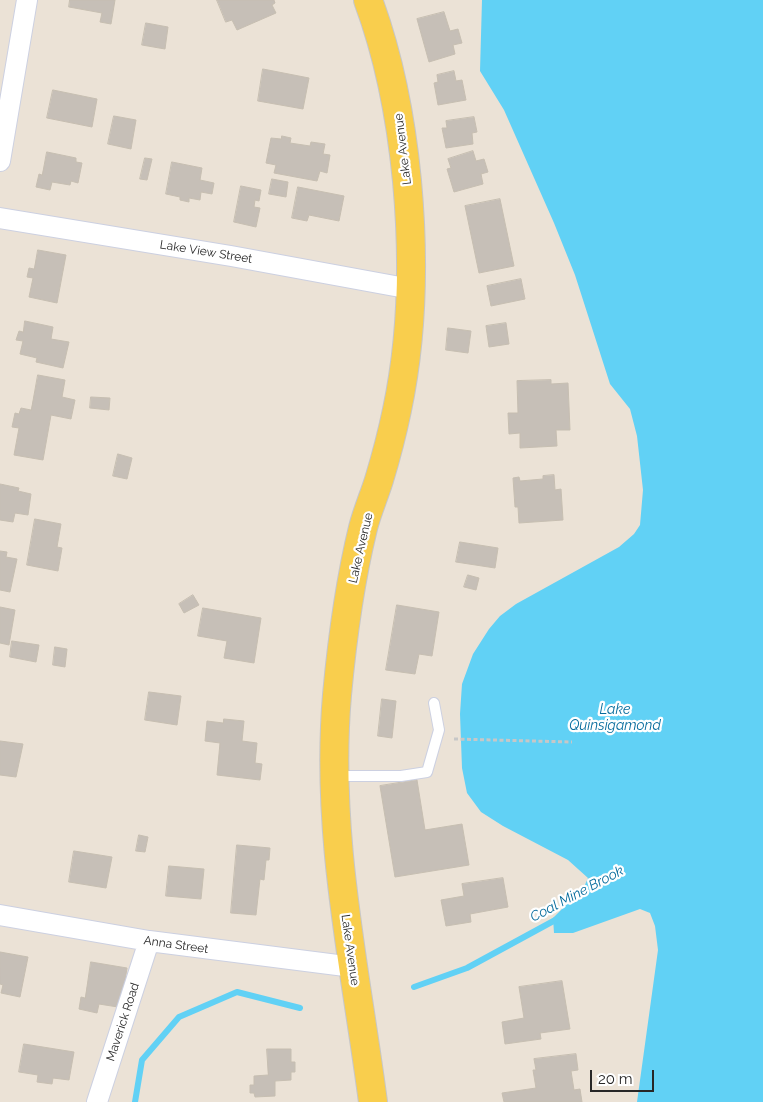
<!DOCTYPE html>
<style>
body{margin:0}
#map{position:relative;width:763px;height:1102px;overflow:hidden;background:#ebe2d6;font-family:Raleway,sans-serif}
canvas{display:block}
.scale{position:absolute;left:590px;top:1070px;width:64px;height:22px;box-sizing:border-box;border:2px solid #272727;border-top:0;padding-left:6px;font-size:15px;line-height:18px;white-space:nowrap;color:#272727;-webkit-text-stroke:4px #fff;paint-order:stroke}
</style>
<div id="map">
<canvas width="763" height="1102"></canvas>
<div class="scale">20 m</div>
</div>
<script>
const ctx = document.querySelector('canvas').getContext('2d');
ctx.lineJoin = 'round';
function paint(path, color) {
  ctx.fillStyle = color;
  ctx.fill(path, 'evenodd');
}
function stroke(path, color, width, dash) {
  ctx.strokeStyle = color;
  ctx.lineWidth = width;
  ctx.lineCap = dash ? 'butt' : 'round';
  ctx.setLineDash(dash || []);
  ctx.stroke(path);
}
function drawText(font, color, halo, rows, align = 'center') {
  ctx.font = font + ' Raleway,sans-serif';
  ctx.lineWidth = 4.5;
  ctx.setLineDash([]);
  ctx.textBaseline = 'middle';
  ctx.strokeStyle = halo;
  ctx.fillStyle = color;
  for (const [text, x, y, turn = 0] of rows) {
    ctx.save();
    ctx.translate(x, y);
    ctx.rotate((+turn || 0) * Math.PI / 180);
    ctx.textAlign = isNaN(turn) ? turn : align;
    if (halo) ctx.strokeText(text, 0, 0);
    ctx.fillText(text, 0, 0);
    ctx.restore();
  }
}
const water = new Path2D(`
 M482,0h281v1102h-126l21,-152 -3,-24 -5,-13 -10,-4 -67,24h-19l-1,-15 31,-31 4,-9 -20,-18 -65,-34 -22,-14 -14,-19 -5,-25 -2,-54 2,-30 11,-30 16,-25 11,-13 16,-12 103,-57 15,-13 6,-9 3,-35 -6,-54 -7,-27 -20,-25 -35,-109 -21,-52 -50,-113 -24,-39z`);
const stream = new Path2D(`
 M414,987l53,-19 92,-50
 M135,1102l7,-42 37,-43 58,-25 63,16`);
const building = new Path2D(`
 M70,0h45l-4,24 -11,-2 2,-9 -33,-6z
 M217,0h57l1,3 -3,2 4,8 -39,17 -5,-10 -6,2z
 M444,12l6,19 8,-2 4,14 -9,2 2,9 -26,8 -12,-43z
 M146,23l22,4 -3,22 -23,-4z
 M263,69l46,9 -6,31 -45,-8z
 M454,71l2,10 6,-1 4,20 -28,5 -4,-22 4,-1 -1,-7z
 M53,90l44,9 -5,28 -45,-9z
 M114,116l22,4 -5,29 -23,-5z
 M474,117l3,15 -5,1 1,11 -27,4 -4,-20h5l-1,-7z
 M282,136l9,2 -1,5 20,3 1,-4 14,2 -2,10 7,1 -3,18 -7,-2 -3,10 -43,-8 2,-8 -10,-2 5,-25 10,1z
 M473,151l3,10 8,-2 4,13 -7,2 2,10 -29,8 -7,-23 4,-1 -3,-9z
 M47,152l29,6v4l6,1 -4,20 -7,-2 -1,4 -18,-3 -2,8 -14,-3 3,-13 3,1z
 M145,158l7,1 -5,21 -7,-1z
 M172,162l30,6 -2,12 14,3 -2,11 -11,-2 -1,8 -11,-2v4l-9,-2v-3l-14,-3z
 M272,179l16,3 -2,15 -17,-3z
 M241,186l20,4 -2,11 -4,-1 -1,7 6,1 -4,19 -22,-5z
 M298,187l46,9 -5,25 -30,-6 -2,6 -15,-3z
 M500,199l14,67 -35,7 -14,-67z
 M38,250l28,5 -9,48 -28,-6 4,-19 -6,-1 2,-9 5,1z
 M521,279l4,20 -34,7 -4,-20z
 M25,321l28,6 -2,12 18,3 -6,26 -27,-6 1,-4 -17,-4 3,-13 -7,-1 3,-9 4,1z
 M506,323l3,21 -20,3 -3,-21z
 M448,328l23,3 -3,22 -22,-3z
 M38,375l27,5 -3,17 13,3 -4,19 -20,-4 -8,45 -29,-5 5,-27 -7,-1 3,-14 4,1 2,-6 10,2z
 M551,380v4l17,-1 2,47h-14l1,16 -37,2v-15l-11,1 -1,-21h10l-1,-32z
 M91,397l19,1 -1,12 -19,-2z
 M118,454l14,4 -5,21 -14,-3z
 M554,475l1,15 6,-1 2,31 -44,3 -1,-16h-3l-2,-29 6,-1 1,4 23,-2v-3z
 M0,484l19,4 -1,3 13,3 -3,21 -13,-2 -2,9 -13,-2z
 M35,519l26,5 -4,23 5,1 -4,23 -31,-6z
 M460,542l38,6 -3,20 -39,-6z
 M0,551l7,1 -1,5 11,2 -7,33 -10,-2z
 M468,575l11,3 -3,12 -12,-3z
 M193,595l6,10 -15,8 -5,-9z
 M397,605l42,7 -7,44 -13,-2 -4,20 -29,-4z
 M0,607l15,3 -6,35 -9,-2z
 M203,608l58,10 -7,45 -30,-5 3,-17 -29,-5z
 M12,641l27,4 -3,17 -26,-5z
 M55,647l12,2 -2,18 -12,-2z
 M149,692l32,4 -4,29 -32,-5z
 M382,699l14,2 -4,37 -14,-2z
 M224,719l20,2 -2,20 15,2 -2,20 7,1 -2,16 -43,-5 3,-32 -15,-2 2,-20 16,2z
 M0,741l23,3 -7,33 -16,-2z
 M417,780l8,50 37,-6 7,41 -74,12 -15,-91z
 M139,835l9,2 -3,15 -9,-1z
 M237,845l33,3 -1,12h-3l-2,20 -4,-1 -4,36 -25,-2z
 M74,851l38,6 -6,31 -37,-6z
 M169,866l35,3 -3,30 -35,-3z
 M503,878l5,29 -38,7 1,8 -25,4 -5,-26 23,-4 -2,-12z
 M0,952l28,5 -8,40 -19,-4 2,-8 -3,-1z
 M91,962l36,6 -3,19 3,1 -3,20 -25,-4 -2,9 -18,-4 2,-12 4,1z
 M562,981l8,48 -30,4 1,6 -36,5 -3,-22 22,-4 -5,-31z
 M24,1044l50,8 -5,28 -16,-2 -1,6 -15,-2 1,-7 -19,-3z
 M267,1049h24v13h4v10h-4v8l-16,1v15l-20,1 -1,-4h-4v-8h4v-9l14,-1z
 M576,1054l2,16 -7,1 3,19 6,-1 2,13h-78l-2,-9 34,-5 -3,-18h3l-2,-11z`);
const path = new Path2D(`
 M454,739l118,3`);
const lane = new Path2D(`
 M335,776h66l26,-4 12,-42 -5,-27`);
const street = new Path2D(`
 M0,161l27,-161
 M0,218l231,38 180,33
 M0,915l149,26 204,26
 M97,1102l52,-161`);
const primary = new Path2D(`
 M368,0c22,59 33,119 39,181 7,76 6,153 -10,229 -5,24 -11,47 -18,70 -5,16 -12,32 -16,48 -13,53 -21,113 -26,167 -12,139 18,270 36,407`);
const streetNames = [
 ["Lake Avenue",403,149,-97],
 ["Lake View Street",206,252,9],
 ["Lake Avenue",361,548,-77],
 ["Anna Street",176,945,8],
 ["Lake Avenue",350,950,82],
 ["Maverick Road",123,1022,-72]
];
const waterNames = [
 ["Lake",615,710],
 ["Quinsigamond",615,726],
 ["Coal Mine Brook",577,894,-28]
];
paint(water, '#61d1f5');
stroke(stream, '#61d1f5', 6);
paint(building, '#c6bfb7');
stroke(building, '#c6beb1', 1);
stroke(lane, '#ccd0e1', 12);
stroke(street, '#ccd0e1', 22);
stroke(primary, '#c7c7c7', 30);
stroke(path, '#c7c7c7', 3, [4, 2.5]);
stroke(lane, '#fff', 10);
stroke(street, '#fff', 20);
stroke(primary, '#f9ce4d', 28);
drawText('12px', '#272727', '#fff', streetNames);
drawText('italic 14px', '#056b9c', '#fff', waterNames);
</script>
